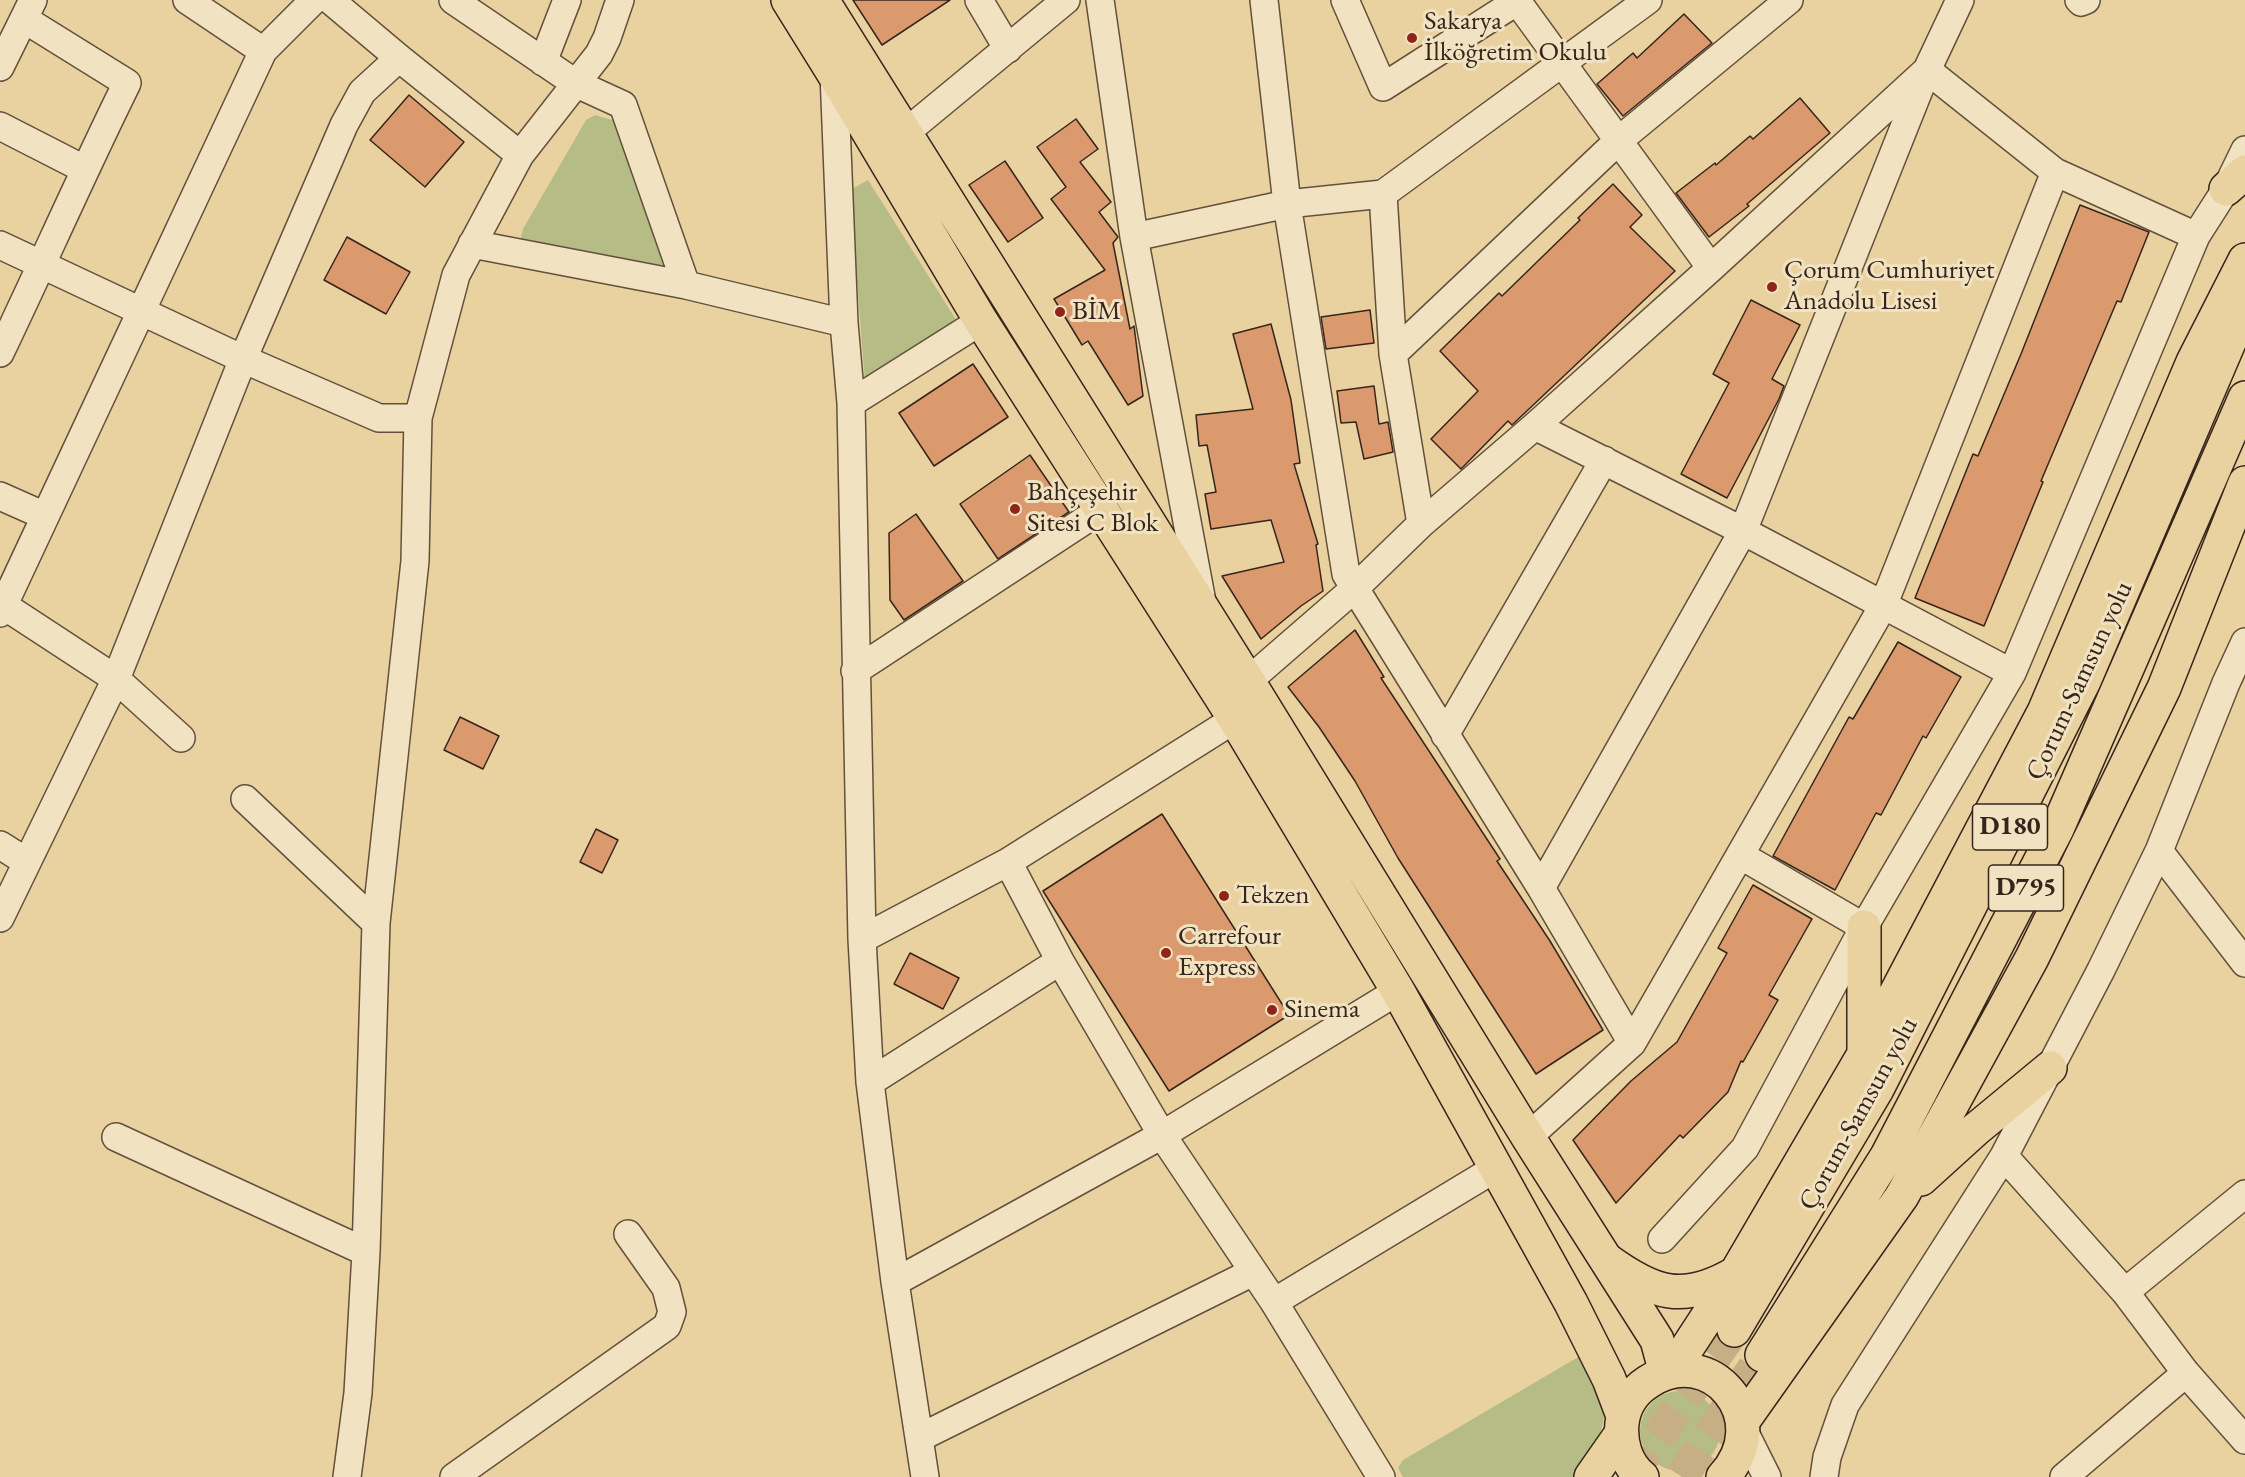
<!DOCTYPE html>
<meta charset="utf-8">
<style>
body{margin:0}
canvas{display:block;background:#ead2a0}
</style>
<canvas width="2245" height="1477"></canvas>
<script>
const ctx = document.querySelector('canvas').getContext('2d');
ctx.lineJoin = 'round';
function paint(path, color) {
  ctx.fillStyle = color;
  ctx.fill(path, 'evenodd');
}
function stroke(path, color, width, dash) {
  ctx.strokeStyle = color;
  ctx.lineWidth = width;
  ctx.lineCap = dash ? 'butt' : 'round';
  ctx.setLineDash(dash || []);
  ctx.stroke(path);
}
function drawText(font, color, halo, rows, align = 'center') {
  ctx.font = font + ' "EB Garamond",serif';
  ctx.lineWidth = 6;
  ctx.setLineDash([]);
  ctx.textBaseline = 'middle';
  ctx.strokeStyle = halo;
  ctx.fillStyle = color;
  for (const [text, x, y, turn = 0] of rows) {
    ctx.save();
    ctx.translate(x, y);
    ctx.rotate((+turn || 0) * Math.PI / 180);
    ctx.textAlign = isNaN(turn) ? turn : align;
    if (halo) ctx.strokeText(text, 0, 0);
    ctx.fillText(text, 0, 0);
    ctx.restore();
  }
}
const green = new Path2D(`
 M595,115l24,7 51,152 -151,-28 4,-17 63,-109z
 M868,180l92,146 -95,57 -15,-193z
 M1585,1353c6,16 18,39 19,55 2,25 -16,49 -30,69h-171l-5,-9 5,-8z
 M1640 1431a40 40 0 1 1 80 0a40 40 0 1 1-80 0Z`);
const building = new Path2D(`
 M853,0h97l-68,45z
 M1684,14l28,29 -89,73 -26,-32 36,-31 4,5z
 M409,95l55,47 -39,45 -55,-47z
 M1800,98l30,35 -83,71 2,2 -40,31 -33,-44 39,-30 1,2 34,-29 3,3z
 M1076,119l22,30 -18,13 31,40 -12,10 19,25 -5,6 17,86 4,-3 9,70 -15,9 -40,-64 -6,4 -28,-46 51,-29 -54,-71 15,-12 -29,-40z
 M1005,161l38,57 -35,24 -39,-57z
 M1613,184l29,31 -12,12 45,44 -163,154 -4,-4 -47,48 -30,-30 47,-48 -38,-40 59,-58 3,3 78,-76 -2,-2z
 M2080,205l69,27 -28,70 -4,-1 -76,180 2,1 -59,144 -69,-28 58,-144 5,2 43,-102z
 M347,237l63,35 -24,42 -62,-34z
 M1751,300l49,25 -28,54 12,7 -5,13 -52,99 -46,-24 48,-91 -16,-9z
 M1370,310l4,33 -48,6 -5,-32z
 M1271,324l20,76 9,63 -6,1 24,80 -2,1 7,46 -22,15 -40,33 -39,-63 62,-14 -13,-42 -60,9 -6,-35 11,-2 -9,-47 -8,1 -3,-31 57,-6 -20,-75z
 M973,364l35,53 -74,49 -35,-53z
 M1374,386l5,38 9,-2 5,30 -29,7 -8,-37 -15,1 -4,-32z
 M1030,455l39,57 -71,47 -38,-55z
 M916,514l47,67 -59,39 -14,-20 -1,-67z
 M1355,630l29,47 -3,1 119,181 -3,2 53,80 53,89 -67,44 -138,-216 -43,-77 -36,-54 -31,-40z
 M1898,642l63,35 -35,61 -3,-2 -42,79 -5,-2 -41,77 -62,-34 76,-139 4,2z
 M460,717l39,19 -16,33 -39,-19z
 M1162,814l127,201 -120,76 -126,-200z
 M596,829l22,11 -16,33 -22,-11z
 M1753,885l59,34 -43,76 9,5 -35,62 -2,-1 -13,31 -45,46 -3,-3 -64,68 -43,-63 58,-59 46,-39 50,-89 -9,-5z
 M910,953l49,25 -16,31 -49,-25z`);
const highwayTunnel = new Path2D(`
 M1629,1477l105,-147
 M1682,1477l80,-122`);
const minor = new Path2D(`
 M187,0l76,51
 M330,0l69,58 121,97
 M453,0l122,83 48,22 63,180
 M979,0l29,49
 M1100,0l34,237 68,365
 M1264,0l23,204 59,370 195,314 91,155
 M1345,0l38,87 136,-87
 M2079,0l2,2 5,-2
 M1517,1l194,267
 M543,62l24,-62
 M0,67l33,-67
 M834,74l10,249 7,80 11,536 8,143 25,200 30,195
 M0,126l84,43
 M905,133l161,-133
 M1383,194l10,160 28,170
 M1134,237l153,-33 96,-10 265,-194
 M472,244l214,41 158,38
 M0,245l243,114 136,59h39
 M0,353c43,-90 83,-181 127,-270l-103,-64
 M1393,354l225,-213 171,-141
 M851,403l130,-82
 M1535,426l208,105 269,142
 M0,496l45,20
 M0,603l116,76 65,59
 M0,613l263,-562 51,-51
 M855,671l247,-162
 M1248,681l106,-92 67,-65 114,-98 176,-158 216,-198 128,102 141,64
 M1445,735l159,-275
 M245,799l131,124
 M0,845l27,17
 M2159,851l86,112
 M1740,855l124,72
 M1008,862l52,99 102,174 112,167 107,175
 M1541,888l202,-357 184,-461 33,-70
 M0,918l116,-239 127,-320 101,-234 18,-33 37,-34
 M862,939l146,-77 227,-143
 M870,1082l190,-121
 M116,1137l250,115
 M1528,1137l104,-94 251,-437 172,-434
 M2004,1156l121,136 61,81 59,67
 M1662,1239l83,-91 119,-221 148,-254 184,-437 30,-47 19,-39
 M895,1282l267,-147 236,-144
 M2125,1292l120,-98
 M1274,1302l222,-134
 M1744,1431l23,46
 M919,1438l334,-166
 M347,1477l11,-84 8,-141 10,-329 39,-362 3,-143 38,-143 64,-120 79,-101 8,-16 13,-38
 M454,1477l213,-151 5,-14 -6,-24 -38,-54
 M1824,1477l3,-20 18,-52 159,-249 97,-186 58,-119 67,-168 19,-41
 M2064,1477l122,-104`);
const major = new Path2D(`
 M788,0l46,74 147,247 254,398 163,272 173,312 38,76 14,37
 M822,0l426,681 280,456 129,203 9,33
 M1642,1477c-16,-13 -22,-34 -20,-54 2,-17 12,-32 26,-41 62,-42 129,37 75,95`);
const highway = new Path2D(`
 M2226,189l19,-17
 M1864,927v124
 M1921,1179l54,-49 75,-62
 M1607,1260c47,34 76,44 129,13
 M1734,1330l143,-241 207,-408 161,-376
 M1762,1355l125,-199 170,-327 188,-431
 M1672,1371l64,-98 128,-219 180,-342 149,-350 52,-102
 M1743,1421l159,-225 130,-238 132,-270 81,-205
 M1591,1477l30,-43`);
const markers = [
 [1412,38,6,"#8f2418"],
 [1772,287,6,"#8f2418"],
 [1060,312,6,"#8f2418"],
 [1015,509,6,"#8f2418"],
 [1224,896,6,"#8f2418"],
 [1166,953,6,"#8f2418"],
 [1272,1010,6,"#8f2418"]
];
const shields = [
 [2010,827,75],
 [2026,888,75]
];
const shieldNames = [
 ["D180",2010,827],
 ["D795",2026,888]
];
const poiNames = [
 ["Sakarya",1424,22],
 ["İlköğretim Okulu",1424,53],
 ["Çorum Cumhuriyet",1784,271],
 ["Anadolu Lisesi",1784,302],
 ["BİM",1072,312],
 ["Bahçeşehir",1027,493],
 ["Sitesi C Blok",1027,524],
 ["Tekzen",1236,896],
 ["Carrefour",1178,937],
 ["Express",1178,968],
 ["Sinema",1284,1010]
];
const streetNames = [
 ["Çorum-Samsun yolu",2080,681,-65],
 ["Çorum-Samsun yolu",1859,1114,-61]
];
paint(green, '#b5bc85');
paint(building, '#db996e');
stroke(building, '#36251b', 1.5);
stroke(highwayTunnel, '#c6af85', 33, [33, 16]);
stroke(minor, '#63503c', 30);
stroke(major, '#36251b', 36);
stroke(highway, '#36251b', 36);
stroke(minor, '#f1e2c1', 27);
stroke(major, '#ead2a0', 33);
stroke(highway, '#ead2a0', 33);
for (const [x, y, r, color] of markers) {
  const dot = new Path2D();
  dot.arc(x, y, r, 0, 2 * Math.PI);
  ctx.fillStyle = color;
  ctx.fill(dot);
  stroke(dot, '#f1e2c1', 2);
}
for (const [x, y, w] of shields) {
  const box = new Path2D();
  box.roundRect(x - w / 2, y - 23, w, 46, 4.5);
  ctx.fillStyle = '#f1e2c1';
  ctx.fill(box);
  stroke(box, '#36251b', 1.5);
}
drawText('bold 26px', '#36251b', null, shieldNames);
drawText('27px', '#36251b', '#f1e2c1', poiNames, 'left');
drawText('27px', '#36251b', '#f1e2c1', streetNames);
</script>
